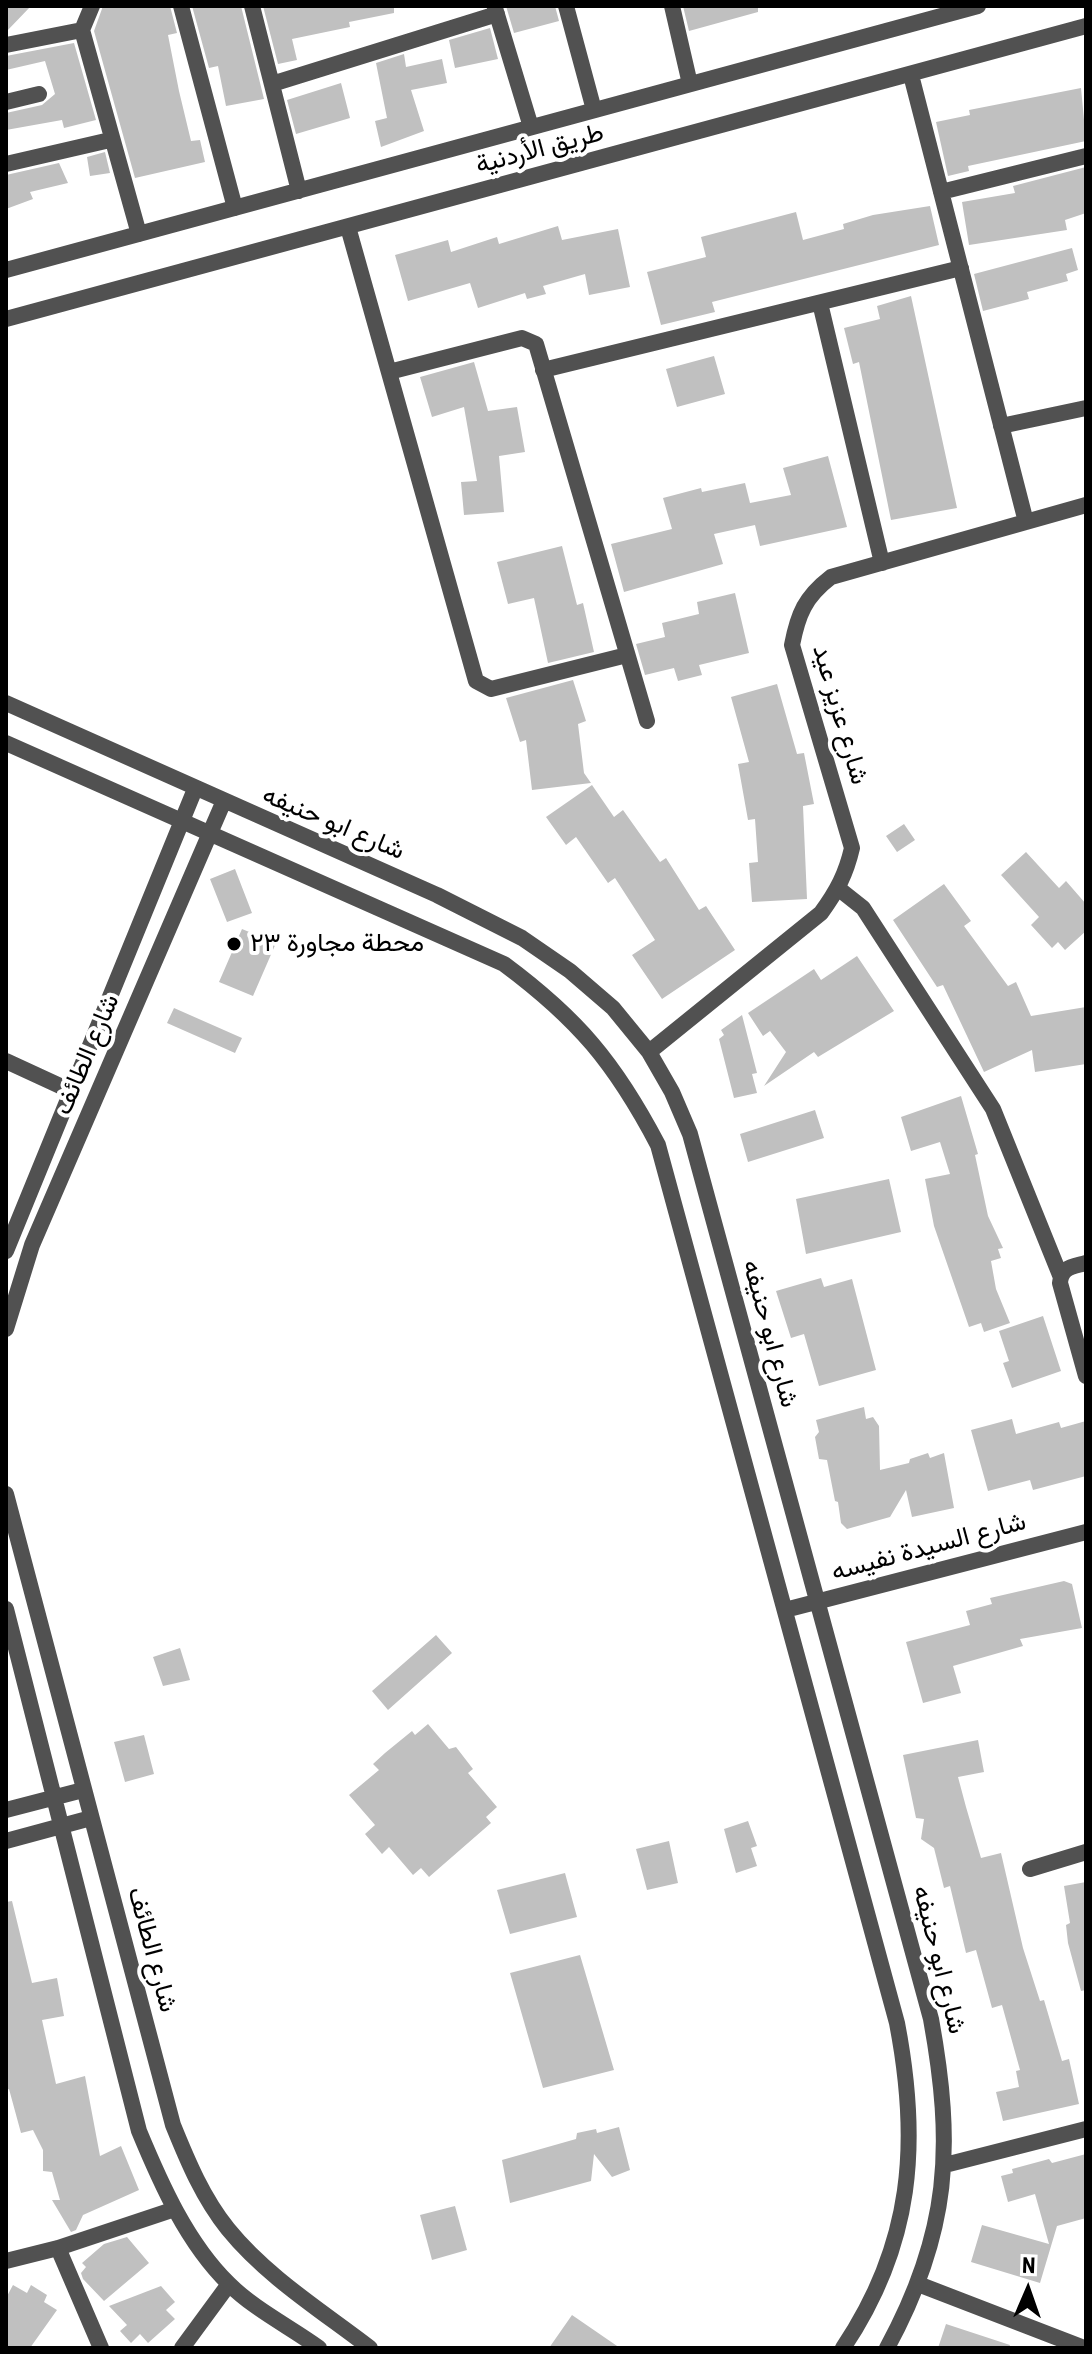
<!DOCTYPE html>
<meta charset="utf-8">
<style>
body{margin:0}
#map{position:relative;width:1092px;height:2354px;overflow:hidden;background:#fff;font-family:"Roboto Condensed",sans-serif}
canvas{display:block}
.frame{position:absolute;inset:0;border:8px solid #000;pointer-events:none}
.north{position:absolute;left:988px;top:2250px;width:80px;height:80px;-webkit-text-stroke:6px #fff;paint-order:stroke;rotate:2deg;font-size:22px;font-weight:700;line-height:32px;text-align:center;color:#000}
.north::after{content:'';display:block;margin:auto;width:28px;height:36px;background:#000;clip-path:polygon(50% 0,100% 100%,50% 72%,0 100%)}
</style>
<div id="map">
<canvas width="1092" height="2354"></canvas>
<div class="frame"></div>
<div class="north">N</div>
</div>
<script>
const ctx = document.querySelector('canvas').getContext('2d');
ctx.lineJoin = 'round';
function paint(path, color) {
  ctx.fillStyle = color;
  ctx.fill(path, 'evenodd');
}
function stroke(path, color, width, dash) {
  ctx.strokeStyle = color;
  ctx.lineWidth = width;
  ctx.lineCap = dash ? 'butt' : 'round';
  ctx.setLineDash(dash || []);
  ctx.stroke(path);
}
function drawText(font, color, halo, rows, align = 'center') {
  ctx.font = font + ' "Roboto Condensed",Vazirmatn,sans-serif';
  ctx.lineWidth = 8;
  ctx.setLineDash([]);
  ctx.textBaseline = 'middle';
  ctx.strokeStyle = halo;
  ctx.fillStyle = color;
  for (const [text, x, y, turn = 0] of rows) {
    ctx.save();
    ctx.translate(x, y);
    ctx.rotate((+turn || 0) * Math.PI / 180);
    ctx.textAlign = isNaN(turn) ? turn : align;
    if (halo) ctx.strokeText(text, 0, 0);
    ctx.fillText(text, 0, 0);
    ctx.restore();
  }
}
const building = new Path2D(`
 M6,6h25l-25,26z
 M103,6h67l7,27 -9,2 11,56 12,50 9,-1 5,22 -70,16 -41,-147z
 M192,6h49l23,93 -38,7 -8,-40 -9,2z
 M263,6h131v7l-45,9 1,5 -58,12 5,21 -19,4z
 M506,6h49l4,15 -45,12z
 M683,6h75v6l-69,19z
 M490,28l8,31 -43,9 -6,-28z
 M74,43l22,77 -32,8 -2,-8 -56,10v-17l36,-8 13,-11 -10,-33 -39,9v-14z
 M404,54l2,13 36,-8 5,24 -36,7 13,41 -43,16 -6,-26 12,-3 -11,-55z
 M341,83l9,35 -54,16 -9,-34z
 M1081,88l5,53 -118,25 1,5 -21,5 -12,-54 34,-7 -1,-5z
 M105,152l5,21 -20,3 -3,-19z
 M59,163l9,20 -38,9 3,7 -27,10v-34z
 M1086,167v46l-21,7 2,10 -98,15 -7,-43 53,-9 -2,-7z
 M930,206l9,39 -227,57 3,10 -54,13 -14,-53 59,-15 -5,-20 95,-25 7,28 41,-11 -1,-5 30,-9z
 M558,226l4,14 56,-11 12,58 -41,8 -4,-21 -42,12 3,8 -19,5 -2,-6 -47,15 -8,-25 -62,18 -13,-46 53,-15 3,12 46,-15 2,7z
 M1072,248l6,22 -12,4 2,7 -41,11 2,7 -46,12 -9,-37z
 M911,296l46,212 -66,12 -32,-158 -6,2 -9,-36 36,-9 -3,-13z
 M714,356l11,38 -48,13 -11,-38z
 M474,362l14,49 29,-4 8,45 -26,4 5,56 -40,3 -3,-33 16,-1 -13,-74 -32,10 -12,-40z
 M828,456l19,71 -87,19 -5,-21 -41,9 9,30 -99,28 -13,-48 61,-15 -9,-31 38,-10 1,4 43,-9 5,20 41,-8 -8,-27z
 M562,546l15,59 6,-2 11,49 -46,11 -14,-65 -26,6 -11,-42z
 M735,593l14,60 -50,12 3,10 -24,6 -4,-13 -29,7 -9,-31 29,-7 -3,-14 37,-9 -2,-12z
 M573,680l13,41 -8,3 6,49 7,10 -59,7 -6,-50 -6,2 -14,-44z
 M777,684l20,70 7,-1 10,51 -11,2 4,93 -55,3 -3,-39 9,-1 -3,-43 -7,1 -10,-56 11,-2 -18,-65z
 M592,785l22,32 9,-7 37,52 6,-4 33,52 7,-4 29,44 -73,49 -30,-44 23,-15 -40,-62 -7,5 -32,-46 -10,8 -20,-28z
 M904,824l11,16 -18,12 -11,-16z
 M1026,852l33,36 7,-7 20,23v27l-21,19 -7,-8 -6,6 -21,-23 8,-8 -38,-42z
 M235,869l17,44 -25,9 -17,-43z
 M944,884l27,37 -7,5 44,60 8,-4 15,34 55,-9v57l-51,8 -3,-22 -48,22 -41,-87 -6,2 -44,-67z
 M242,929l34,14 -23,53 -34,-14z
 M857,956l37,55 -76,46 -4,-5 -50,34 22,-34 -16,-21 -7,5 -15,-23 66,-44 7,11z
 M174,1008l68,30 -7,15 -68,-30z
 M742,1015l15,58 -5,1 5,19 -23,5 -15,-59 5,-4 -3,-5z
 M961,1096l17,58 -3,1 13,61 15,32 -5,1 3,9 -10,3 5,28 14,34 -26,9 -3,-9 -12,4 -35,-101 -9,-47 25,-5 -10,-32 -29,9 -10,-34z
 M815,1110l9,28 -76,24 -8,-28z
 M889,1179l12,53 -95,22 -10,-55z
 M821,1278l3,9 28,-8 24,91 -57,16 -15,-52 -13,4 -15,-47z
 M1043,1316l18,55 -49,17 -9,-25 6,-2 -10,-30z
 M864,1407l2,12 7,-2 6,9 1,44 29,-7 1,-4 18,-6 2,5 14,-5 10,55 -42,9 -6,-27 -16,27 -43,12 -6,-6 -3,-21 -3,-1 -8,-41 -8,-1 -4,-22 4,-5 -3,-12z
 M1012,1419l4,15 43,-12 2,6 25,-7v55l-53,14 -3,-10 -42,11 -17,-61z
 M1064,1581l8,3 10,44 -62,11 3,7 -70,20 8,27 -38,10 -17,-61 64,-17 -4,-14 26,-7 -2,-6z
 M436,1635l16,18 -64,57 -16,-19z
 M180,1648l10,32 -27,6 -10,-29z
 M428,1724l21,25 7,-2 17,22 -5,4 29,34 -11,10 5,6 -62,54 -8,-9 -8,7 -24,-28 -7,7 -17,-20 10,-9 -26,-30 30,-25 -6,-6 12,-11 27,-22 3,4z
 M144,1735l10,39 -29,8 -11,-40z
 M978,1740l6,32 -26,5 8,30 15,51 20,-5 22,95 17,53 4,-1 18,61 7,-2 10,45 -76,17 -7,-29 23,-5 -3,-16 4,-1 -18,-65 -10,3 -16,-58 -10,3 -16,-67 -6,2 -10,-40 -13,-9 3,-20 -8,-1 -13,-63z
 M748,1821l9,25 -6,2 6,18 -21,7 -12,-44z
 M669,1841l9,42 -31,7 -11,-41z
 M565,1873l12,44 -67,17 -13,-44z
 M1086,1882v108l-5,1 -13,-48 -2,-18 4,-2 -6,-37z
 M12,1901l20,82 25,-5 7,38 -22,4 14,64 29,-8 15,80 21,-10 18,44 -56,25 -7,15 -5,2 -19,-32h8l-8,-28 -9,-1v-21l-10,-20 -12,3 -12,-44 -3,1v-188z
 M580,1955l34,115 -71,18 -33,-115z
 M619,2127l11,43 -18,7 -18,-23 -3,27 -81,22 -8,-43 74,-21 1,-6 19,-4 1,4z
 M1086,2154v64l-29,8 -17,57 -69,-21 11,-37 67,19 -14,-50 -27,8 -7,-26 12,-3 -1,-4 37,-10 3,4z
 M455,2206l12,44 -35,10 -12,-45z
 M127,2237l22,26 -45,38 -21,-22 -2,-6 5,-6 -4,-4 22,-19z
 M13,2285l14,8 4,-8 16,10 -3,7 13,8 -27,38h-24v-50z
 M161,2286l14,16 -9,8 9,9 -27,24 -8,-9 -9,9 -11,-12 7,-6 -18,-19z
 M572,2315l48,33h-71z
 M946,2324l64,21 -1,3h-71z`);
const street = new Path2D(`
 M92,6l-10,24 57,204
 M181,6l54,202
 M252,6l47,185
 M566,6l28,104
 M672,6l18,78
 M495,8l36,119
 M6,45l76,-15
 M911,75l115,447
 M272,84l225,-70
 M6,102l33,-8
 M6,164l104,-24
 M941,192l145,-36
 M348,227l128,454 15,8 136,-34
 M6,270l972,-264
 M820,303l62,260
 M6,319l1080,-293
 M543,370l418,-102
 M389,372l133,-34 14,6 111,377
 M1001,426l85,-18
 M6,703l431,192 85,43 48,33 43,37 36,44 23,40 18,42 241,885c23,127 19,213 -44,329
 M6,743l498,221c74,55 111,99 154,181l239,878c23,120 16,221 -54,325
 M839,889l24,19 130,201 67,166
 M649,1052l172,-139c16,-22 25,-39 31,-65l-60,-203c6,-31 13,-48 39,-68l255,-72
 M6,1061l65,30
 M6,1251l189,-462
 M1086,1263c-14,4 -25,4 -26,20l26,93
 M6,1329l26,-84 191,-442
 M6,1494l167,631c15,37 30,73 55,104 39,48 94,82 142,119
 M6,1609l133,522c22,53 48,112 90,153 25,25 61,43 90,64
 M785,1610l301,-78
 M6,1810l77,-20
 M6,1841l85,-23
 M1030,1869l56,-17
 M945,2165l141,-36
 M58,2248l43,100
 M6,2261l52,-13 117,-39
 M918,2284l166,64
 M182,2348l47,-64`);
const markers = [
 [234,944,8,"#000"]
];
const streetNames = [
 ["طريق الأردنية",540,150,-15],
 ["شارع عزيز عيد",839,715,74],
 ["شارع ابو حنيفه",333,824,23],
 ["شارع الطائف",88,1055,-67],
 ["شارع ابو حنيفه",769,1334,75],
 ["شارع السيدة نفيسه",929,1548,-15],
 ["شارع الطائف",151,1950,75],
 ["شارع ابو حنيفه",938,1960,76]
];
const poiNames = [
 ["محطة مجاورة ٢٣",250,944]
];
paint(building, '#c0c0c0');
stroke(street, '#515151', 16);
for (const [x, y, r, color] of markers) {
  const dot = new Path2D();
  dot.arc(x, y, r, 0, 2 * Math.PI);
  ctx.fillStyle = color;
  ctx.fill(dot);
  stroke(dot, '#fff', 3);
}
drawText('26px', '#000', '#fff', streetNames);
drawText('26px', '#000', '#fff', poiNames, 'left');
</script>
